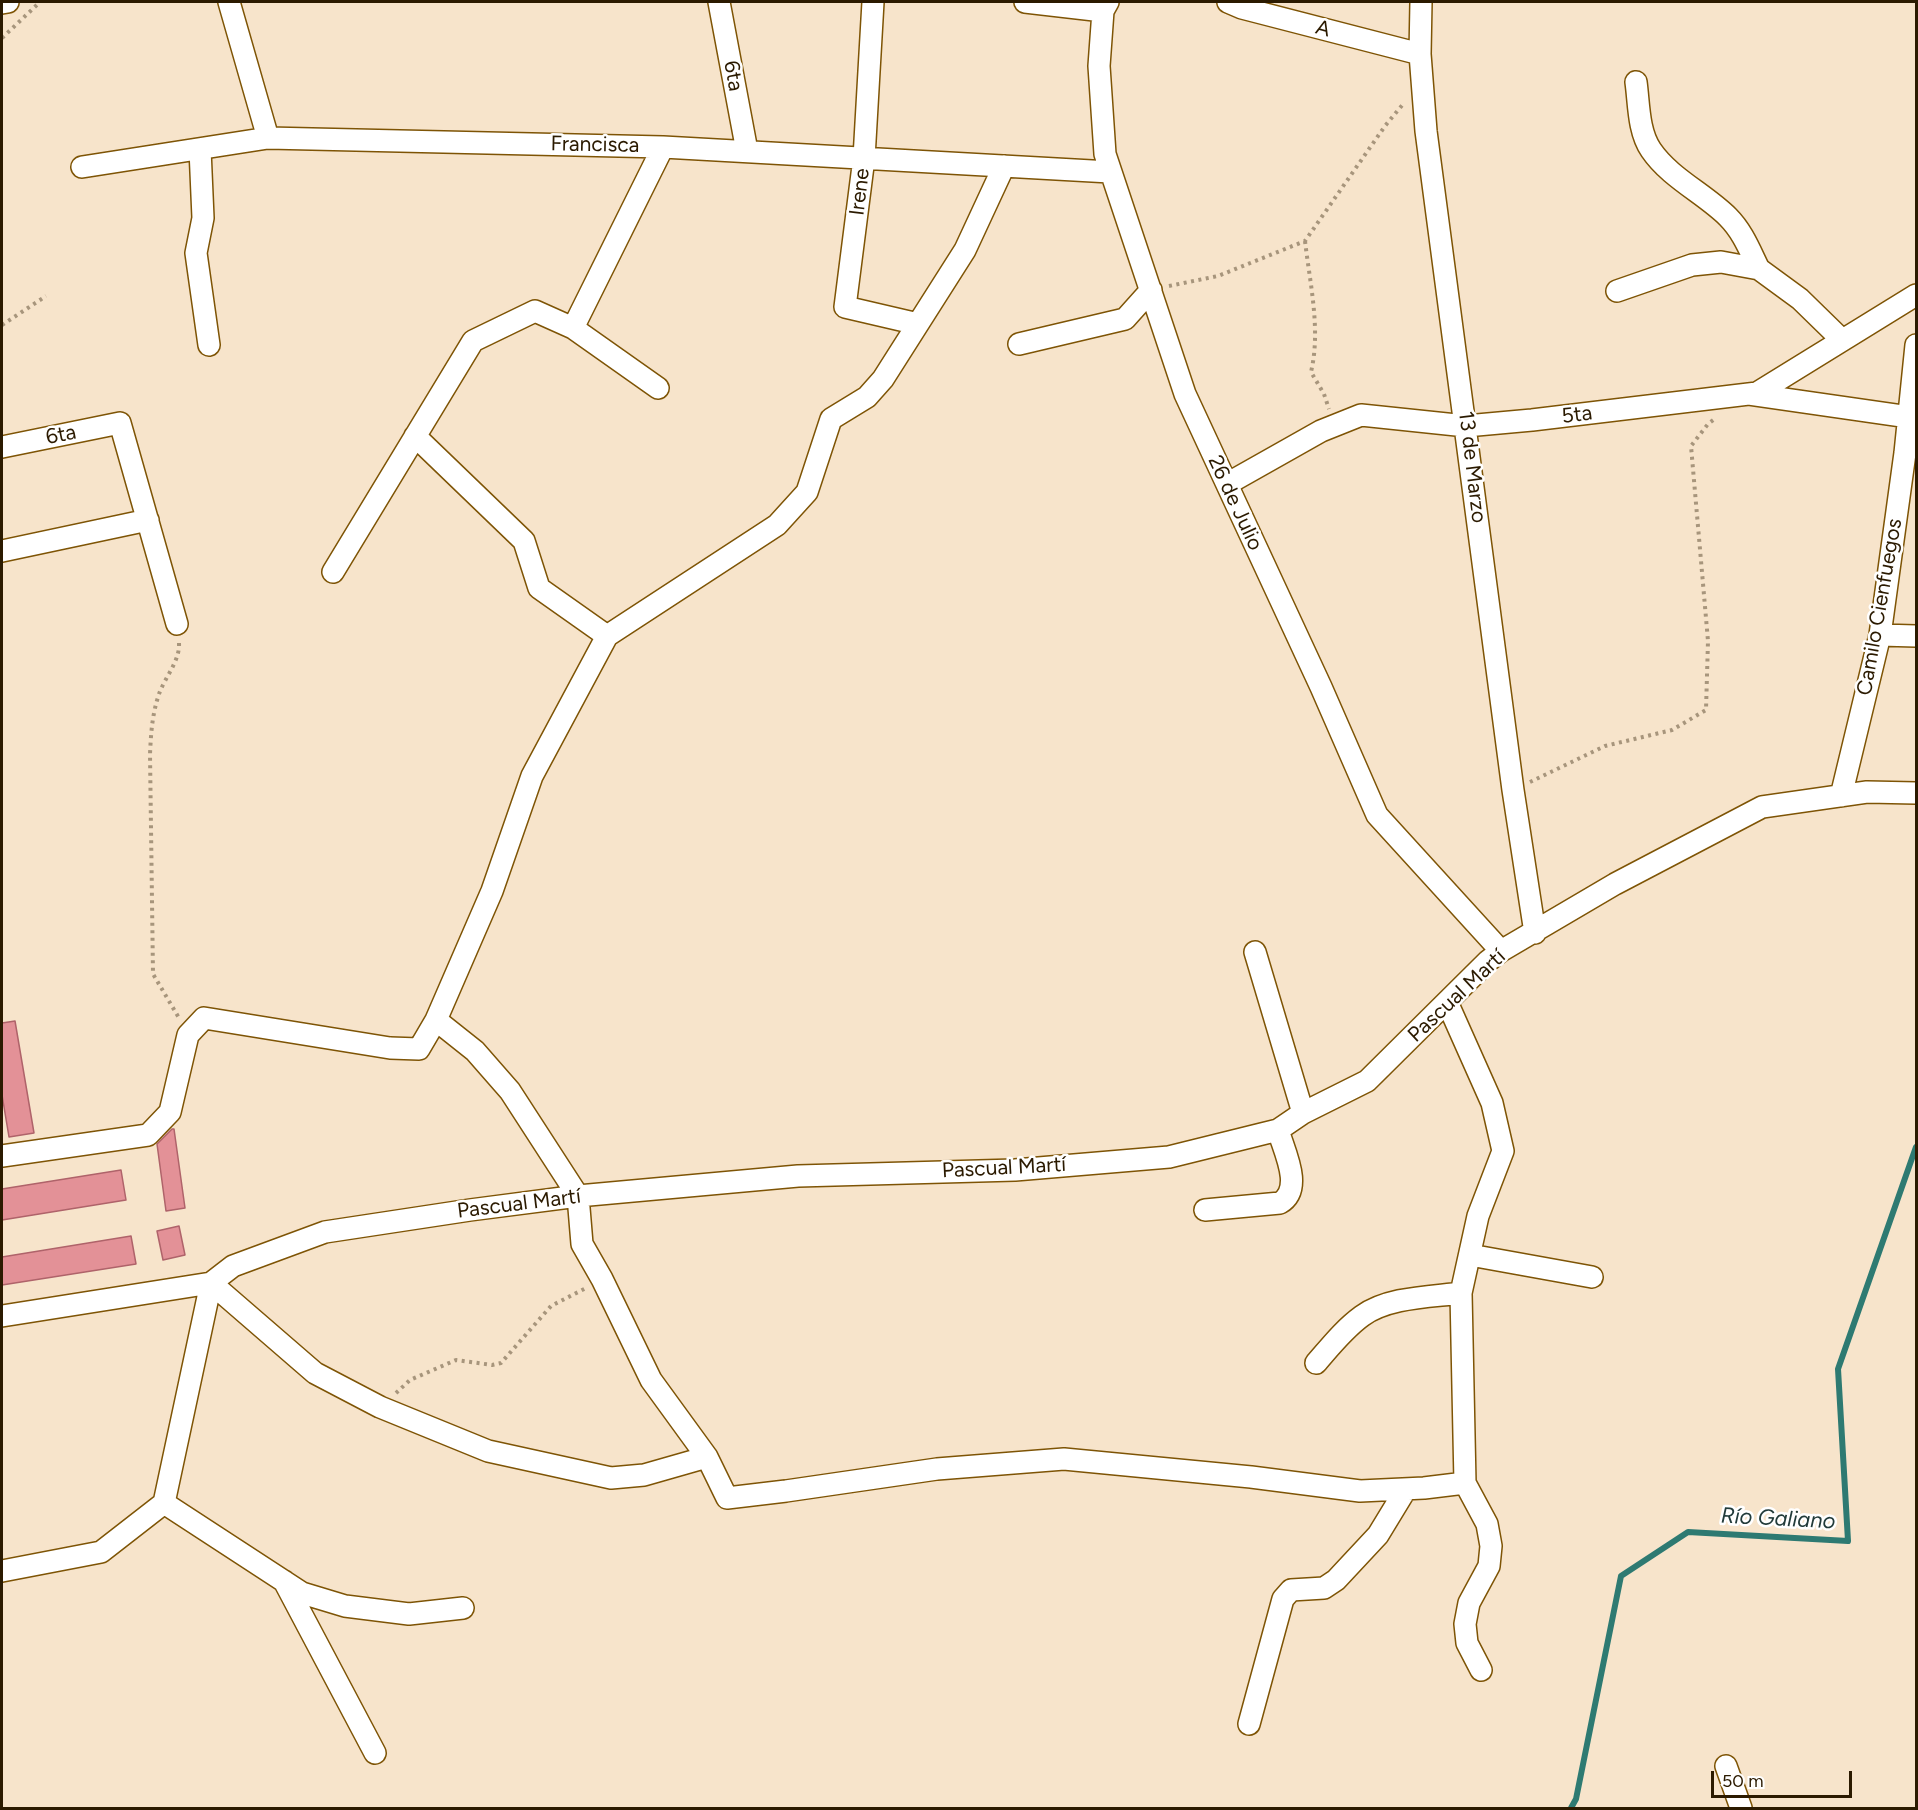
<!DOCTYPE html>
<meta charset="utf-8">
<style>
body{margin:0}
#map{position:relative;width:1918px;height:1810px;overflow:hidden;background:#f7e4cb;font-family:Figtree,sans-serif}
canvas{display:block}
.frame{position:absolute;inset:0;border:3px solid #2b1a00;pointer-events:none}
.scale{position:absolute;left:1711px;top:1771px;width:141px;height:27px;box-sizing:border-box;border:3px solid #2b1a00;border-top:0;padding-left:8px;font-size:18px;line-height:21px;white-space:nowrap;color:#2b1a00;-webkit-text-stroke:4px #fff;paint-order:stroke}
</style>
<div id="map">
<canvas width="1918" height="1810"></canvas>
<div class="frame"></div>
<div class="scale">50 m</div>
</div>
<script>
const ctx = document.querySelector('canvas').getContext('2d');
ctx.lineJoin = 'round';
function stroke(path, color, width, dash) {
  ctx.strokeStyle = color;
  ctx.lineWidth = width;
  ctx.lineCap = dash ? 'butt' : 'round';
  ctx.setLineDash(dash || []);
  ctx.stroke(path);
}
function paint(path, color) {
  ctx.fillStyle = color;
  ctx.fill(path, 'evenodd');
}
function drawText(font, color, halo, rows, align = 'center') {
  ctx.font = font + ' Figtree,sans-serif';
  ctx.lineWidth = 5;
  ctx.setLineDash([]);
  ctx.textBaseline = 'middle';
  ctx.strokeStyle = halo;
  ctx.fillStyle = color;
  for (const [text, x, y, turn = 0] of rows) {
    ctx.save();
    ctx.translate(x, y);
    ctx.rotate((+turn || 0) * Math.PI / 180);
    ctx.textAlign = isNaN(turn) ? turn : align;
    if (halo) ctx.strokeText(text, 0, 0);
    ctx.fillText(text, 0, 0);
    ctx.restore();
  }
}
const stream = new Path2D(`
 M1571,1808l5,-9 45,-223 67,-44 160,9 -10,-172 78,-222`);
const building = new Path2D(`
 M15,1021l19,112 -25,4 -7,-42v-72z
 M172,1129h2l11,79 -19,3 -9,-67z
 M121,1170l5,30 -124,20v-31z
 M179,1226l6,29 -22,5 -6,-29z
 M131,1236l5,28 -134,21v-28z`);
const path = new Path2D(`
 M2,38l38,-36
 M1305,241c5,43 16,89 6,131l13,22 5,15
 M1169,286l49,-10 87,-35 80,-115 19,-23
 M2,325l44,-29
 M179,643c1,18 -14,34 -20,51 -7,21 -8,39 -9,60l3,220 26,44
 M1530,782l75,-36 67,-16 34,-20 2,-69 -17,-195 17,-22 8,-6
 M396,1393l14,-13 46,-20 36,5 9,-2 50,-57 35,-18`);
const minor = new Path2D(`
 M229,2l39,136
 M719,2l28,149
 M873,2l-9,156 -19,149 73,17
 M1025,2l78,9
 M1108,2l-5,9 -4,55 6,88 80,240 136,293 56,128 124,136
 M1228,2l14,6 178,46
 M1421,2l-1,52 6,77 87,659 22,143
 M2,3l6,-1
 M1636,82c3,21 2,49 15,68 19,28 54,44 77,67 15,15 22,34 31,52
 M200,149l3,69 -7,35 13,92
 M82,167l186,-29 395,9 447,25
 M1617,291l75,-26 29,-3 38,7 41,30 42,41
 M573,328l90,-181
 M1019,344l106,-25 26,-29
 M1749,394l160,23
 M415,436l109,105 15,47 68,48
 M2,447l118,-24 57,201
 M1227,484l94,-53 40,-16 105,11 66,-6 225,-27 159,-98
 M2,551l146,-31
 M333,572l140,-231 62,-30 38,17 85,60
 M1880,635l36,1
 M1841,796l39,-161 25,-182 11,-108
 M1255,952l48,161
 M1447,1002l45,101 11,48 -25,65 -17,77 4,190 22,41 4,22 -2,20 -20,37 -4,21 2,19 14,27
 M436,1020l39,31 35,40 68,105 4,48 20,35 49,101 56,77 20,41 59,-7 151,-22 127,-10 187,18 109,14 64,-3 41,-5
 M2,1156l146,-21 22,-23 18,-77 16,-17 186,30 29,1 17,-29 56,-129 40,-115 75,-140 170,-111 30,-33 24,-73 36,-22 16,-18 82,-129 39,-84
 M1205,1210l75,-7c24,-14 4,-52 -2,-73
 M1470,1255l122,22
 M2,1316l209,-33 22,-17 92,-34 145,-22 108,-14 220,-20 217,-6 154,-13 109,-27 25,-17 64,-32 121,-120 13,-10 114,-67 147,-77 105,-15 49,1
 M1316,1363c14,-16 28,-34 46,-47 26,-19 68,-19 99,-23
 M164,1503l138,90 43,13 64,8 54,-6
 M2,1571l99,-19 63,-49 47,-220 104,90 65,34 108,44 123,27 33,-3 63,-18
 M284,1581l91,172
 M1249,1724l34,-125 8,-9 33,-2 12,-8 42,-45 28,-46
 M1726,1766l15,42`);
const streetNames = [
 ["A",1323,29,15],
 ["6ta",733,76,80],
 ["Francisca",595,145,1],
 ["Irene",860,192,-83],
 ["5ta",1577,415,-7],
 ["6ta",61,435,-11],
 ["13 de Marzo",1472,467,83],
 ["26 de Julio",1235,503,65],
 ["Camilo Cienfuegos",1880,607,-80],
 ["Pascual Martí",1457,996,-43],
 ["Pascual Martí",1004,1168,-3],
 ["Pascual Martí",519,1204,-7]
];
const waterNames = [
 ["Río Galiano",1778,1519,3]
];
stroke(stream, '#2e7a72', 6);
paint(building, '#e39197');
stroke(building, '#af636a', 1.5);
stroke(minor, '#7e5405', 24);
stroke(path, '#a7957c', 4, [3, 4.5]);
stroke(minor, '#fff', 21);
drawText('21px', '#2b1a00', '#fff', streetNames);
drawText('italic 22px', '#223b3a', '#fff', waterNames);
</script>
